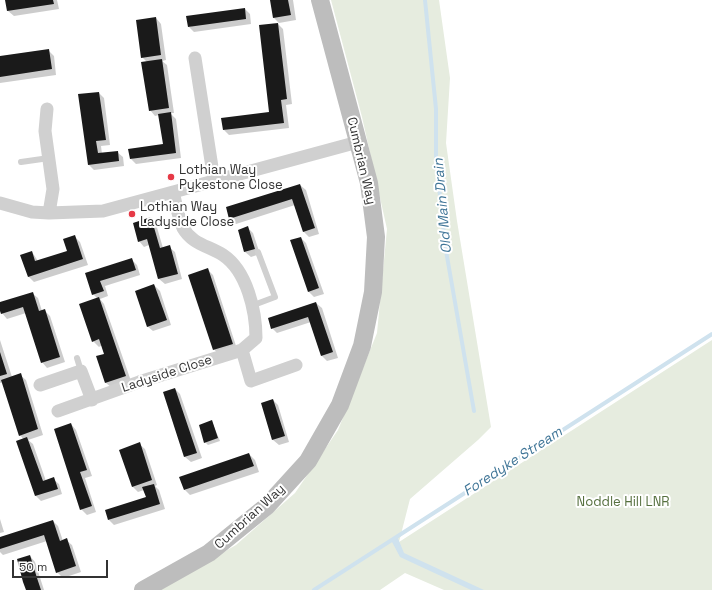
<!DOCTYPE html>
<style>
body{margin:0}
#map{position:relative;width:712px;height:590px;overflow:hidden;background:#fff;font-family:"Space Grotesk",sans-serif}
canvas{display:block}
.scale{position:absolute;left:12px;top:560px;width:96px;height:18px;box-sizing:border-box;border:2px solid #333;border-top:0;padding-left:5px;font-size:12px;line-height:14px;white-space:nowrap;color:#333;-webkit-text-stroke:3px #fff;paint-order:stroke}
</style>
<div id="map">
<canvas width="712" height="590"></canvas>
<div class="scale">50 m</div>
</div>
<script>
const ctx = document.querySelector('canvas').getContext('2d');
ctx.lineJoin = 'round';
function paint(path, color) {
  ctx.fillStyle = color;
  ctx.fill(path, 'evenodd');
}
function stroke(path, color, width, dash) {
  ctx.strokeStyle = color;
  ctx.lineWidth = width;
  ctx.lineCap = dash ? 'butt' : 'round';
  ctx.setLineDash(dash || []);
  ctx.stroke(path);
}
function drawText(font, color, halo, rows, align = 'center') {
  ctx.font = font + ' "Space Grotesk",sans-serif';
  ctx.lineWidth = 4;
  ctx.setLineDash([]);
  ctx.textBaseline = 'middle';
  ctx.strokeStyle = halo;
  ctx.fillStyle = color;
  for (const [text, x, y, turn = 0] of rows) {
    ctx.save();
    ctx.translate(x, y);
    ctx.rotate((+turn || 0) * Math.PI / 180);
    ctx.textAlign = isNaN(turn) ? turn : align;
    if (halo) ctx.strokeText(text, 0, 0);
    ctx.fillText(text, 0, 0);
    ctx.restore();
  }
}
const green = new Path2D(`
 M331,0h108l11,78 -4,65 11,78 34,206 -13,13 -68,59 -11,43 313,-202v250h-268l-39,-17 -25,17h-222l78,-45 59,-52 43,-63 39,-97 10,-104 -25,-112z`);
const water = new Path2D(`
 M397,536l7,17 80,37h-13l-71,-33 -9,-17z`);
const shadow = new Path2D(`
 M6,0h51l2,9 -45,7 -6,-5z
 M271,0h22l3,20 -17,3 -5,-5z
 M245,9l5,5 1,10 -57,8 -5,-5z
 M156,18l5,6 5,36 -4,1 5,4 7,48h-4l6,6 5,39 -45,6 -5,-5 33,-14 -5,-30 -4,1 -5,-6 -3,-48 -5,-5z
 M278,24l5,5 9,75 -6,1 3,23 -60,7 -5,-5 46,-17z
 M48,50l6,6 2,19 -56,8v-26z
 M99,93l5,5 6,47 -9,1 1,8 15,-2 6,5 1,9 -30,4 -5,-5z
 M300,185l6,5 13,44 -10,3 -5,-5 -9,-27 -59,19 -6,-5 -3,-11z
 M151,219l5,5 7,24 6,-1 6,5 7,27 -17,5 -6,-5 -10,-34 -5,2 -5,-6z
 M248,228l5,5 7,21 -9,3 -6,-5z
 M75,237l5,5 8,23 -54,17 -6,-6 4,-24 6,9 30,-9z
 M301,238l5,5 18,51 -10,3 -5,-5z
 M132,260l5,5 3,10 -35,11 3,10 -8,3 4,5 27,77 -19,7 -6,-5v-29l-4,-9 -3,2 -6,-6 5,-42 -5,-5 -7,-20z
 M207,269l6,6 24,74 -18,6 -5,-6z
 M154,285l6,6 11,34 -18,6 -6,-5z
 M32,293l6,5 4,13h3l5,5 15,46 -18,6 -5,-6 -16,-49 -19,6 -5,-6 -2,-10z
 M316,303l6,5 16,50 -11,3 -5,-5 -11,-34 -34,11 -5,-5z
 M0,340l12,37 8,-2 6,5 17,55 -15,5 5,4 13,37 7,-2 6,5 3,10 -21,7 -5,-5 -19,-54 7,-2 -4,-5 -17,-53 -3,1z
 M175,389l5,5 22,64 -11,4 -6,-5 -21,-65z
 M273,400l5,5 11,37 -10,3 -6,-5z
 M212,422l8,19 -12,4 -3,-3z
 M71,424l5,6 16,46 -7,2 11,34 -9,3 -6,-6z
 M139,444l6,5 12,36 -2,1 4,4 6,19 -51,16 -5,-5 38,-22 -3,-8 -6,2 -6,-6z
 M249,454l6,6 4,12 -69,23 -5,-5z
 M0,519l4,13 -4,1z
 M53,521l5,5 5,15 3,-1 6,5 9,27 -18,6 -6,-6 -10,-31 -44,14 -3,-3v-13z
 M30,556l5,6 9,28h-17z`);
const stream = new Path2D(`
 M425,0l11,109v48l9,88 29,166
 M314,590l398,-256`);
const building = new Path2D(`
 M5,0h48l1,4 -47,7z
 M270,0h18l3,15 -18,3z
 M245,8l1,11 -58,8 -2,-11z
 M156,17l5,38 -20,3 -5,-38z
 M278,23l9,76 -6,1 3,23 -61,7 -2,-12 48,-6 -10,-87z
 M49,49l3,20 -52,8v-21z
 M162,59l7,49 -20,3 -8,-49z
 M99,92l7,48 -10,1 2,12 20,-2 1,10 -31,4 -10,-71z
 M171,112l5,41 -46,6 -2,-10 35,-5 -5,-30z
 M300,184l15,44 -12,4 -11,-33 -63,20 -3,-12z
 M151,217l9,31 10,-3 8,29 -20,5 -11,-40 -9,3 -5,-19z
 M248,226l7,23 -11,3 -6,-22z
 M75,235l8,24 -55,18 -8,-22 12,-4 3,10 32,-10 -4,-12z
 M301,237l18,51 -11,4 -18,-52z
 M132,258l4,12 -36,11 4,10 -12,4 -7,-22z
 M208,268l25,76 -20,6 -25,-75z
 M154,284l13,36 -20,7 -12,-36z
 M33,292l6,19 6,-2 15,48 -19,6 -18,-56 -22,7 -1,-3v-9z
 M99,297l27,79 -21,7 -9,-27 8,-2 -5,-15 -7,3 -13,-38z
 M316,302l17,50 -12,4 -13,-39 -37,12 -3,-11z
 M0,352l7,22 -7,2z
 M21,373l17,56 -19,7 -18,-56z
 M175,388l22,65 -13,4 -21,-65z
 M273,399l12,37 -13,4 -11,-37z
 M212,420l6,18 -14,5 -5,-18z
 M71,423l16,47 -7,2 12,34 -12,4 -26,-81z
 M27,437l16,44 11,-4 4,12 -23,7 -19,-55z
 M140,442l12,38 -20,7 -13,-37z
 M249,453l5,13 -70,24 -5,-13z
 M154,484l6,20 -52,16 -3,-10 41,-13 -4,-10z
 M53,520l7,21 7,-3 9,28 -20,7 -12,-38 -44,14v-12z
 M30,555l7,23 4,12h-15l-3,-8 -6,-23z`);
const lane = new Path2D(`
 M21,162l28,-4
 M251,306l24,-9 -17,-45
 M77,358l4,13`);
const street = new Path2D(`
 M195,58l19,122
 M47,109l-2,22 8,58 -4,24
 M0,203l32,9 17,1 54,-2 255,-69
 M242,350l9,31 45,-16
 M40,385l41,-14 11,29
 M58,411l81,-29 103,-32 14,-12c0,-27 -9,-67 -33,-83 -14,-9 -31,-11 -40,-27 -5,-11 -7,-25 -10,-36`);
const secondary = new Path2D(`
 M143,590l66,-37 58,-47 41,-45 32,-56 22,-59 11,-54 3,-55 -7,-54 -49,-183`);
const markers = [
 [171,177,4,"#e63946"],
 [132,214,4,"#e63946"]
];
const streetNames = [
 ["Cumbrian Way",361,161,77],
 ["Ladyside Close",167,374,-18],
 ["Cumbrian Way",250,517,-42]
];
const poiNames = [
 ["Lothian Way",179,170],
 ["Pykestone Close",179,185],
 ["Lothian Way",140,207],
 ["Ladyside Close",140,222]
];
const parkNames = [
 ["Noddle Hill LNR",623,502]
];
const waterNames = [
 ["Old Main Drain",443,206,-95],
 ["Foredyke Stream",513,462,-33]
];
paint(green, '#e6ecdf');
paint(water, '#cfe2ee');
paint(shadow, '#0003');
stroke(stream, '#cfe2ee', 4);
paint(building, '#1a1a1a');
stroke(lane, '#d0d0d0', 6);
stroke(street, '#d0d0d0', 13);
stroke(secondary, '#bdbdbd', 18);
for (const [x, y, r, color] of markers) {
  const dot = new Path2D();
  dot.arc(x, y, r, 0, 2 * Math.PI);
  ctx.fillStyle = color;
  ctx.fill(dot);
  stroke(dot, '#fff', 1.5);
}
drawText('13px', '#333', '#fff', streetNames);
drawText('13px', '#333', '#fff', poiNames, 'left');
drawText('13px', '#56703f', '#fff', parkNames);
drawText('italic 14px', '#3f7597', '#fff', waterNames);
</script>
